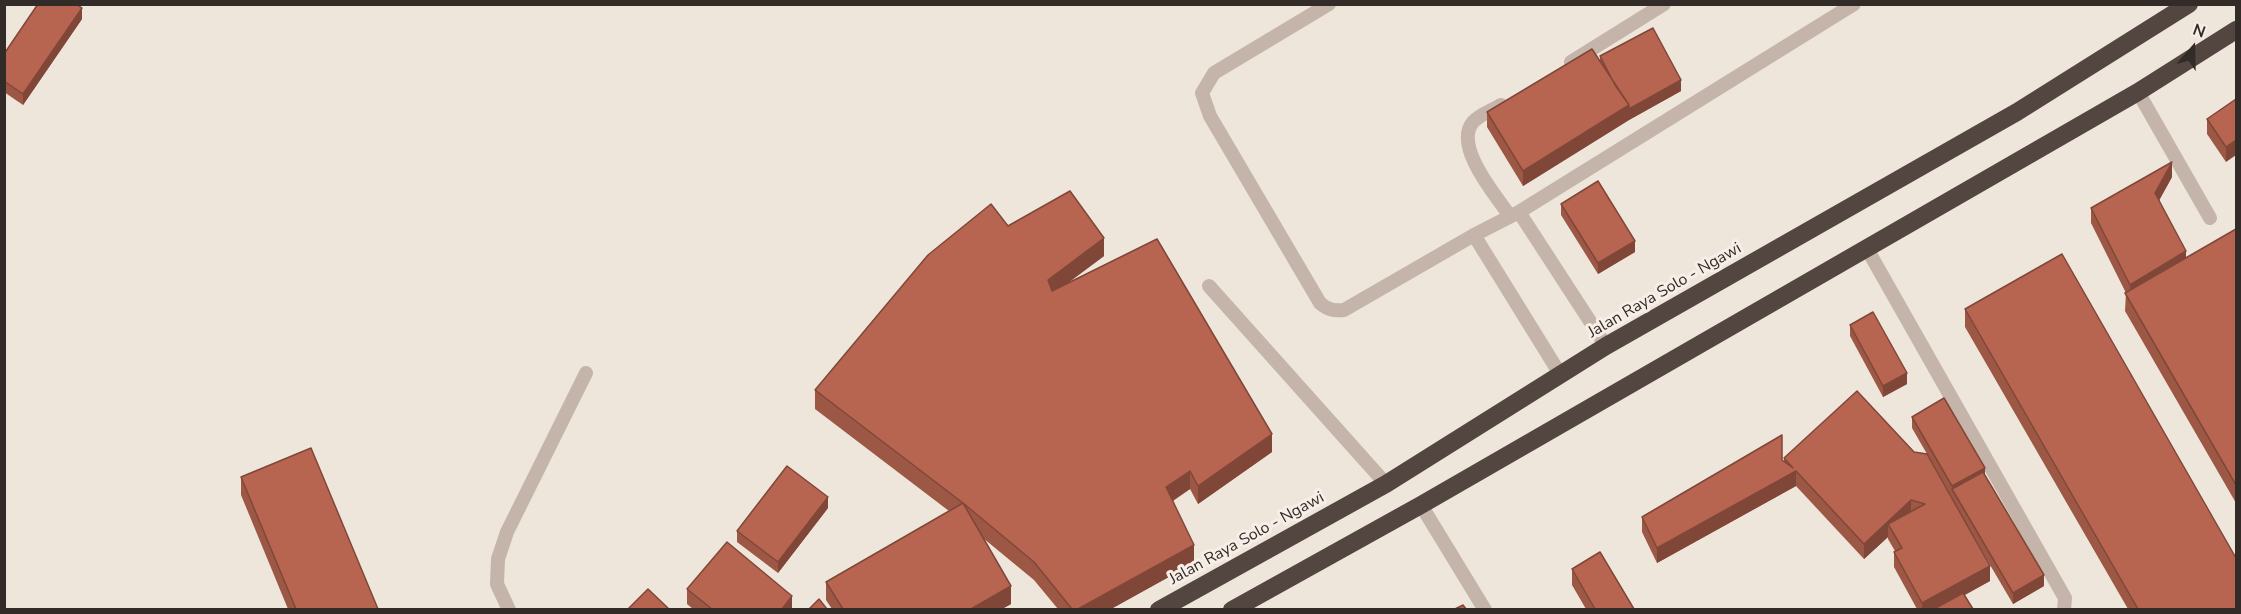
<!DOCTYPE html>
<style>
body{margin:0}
#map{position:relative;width:2241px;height:614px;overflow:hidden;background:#eee5db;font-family:"Nunito Sans",sans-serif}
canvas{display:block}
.frame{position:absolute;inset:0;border:6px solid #332b28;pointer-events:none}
.north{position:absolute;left:2163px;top:18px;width:60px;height:60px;-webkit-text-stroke:4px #f7efe7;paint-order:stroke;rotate:20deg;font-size:16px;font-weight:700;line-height:24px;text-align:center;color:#332b28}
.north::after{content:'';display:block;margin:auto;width:21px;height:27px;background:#332b28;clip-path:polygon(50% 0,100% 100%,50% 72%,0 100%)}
</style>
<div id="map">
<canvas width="2241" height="614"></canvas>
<div class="frame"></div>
<div class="north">N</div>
</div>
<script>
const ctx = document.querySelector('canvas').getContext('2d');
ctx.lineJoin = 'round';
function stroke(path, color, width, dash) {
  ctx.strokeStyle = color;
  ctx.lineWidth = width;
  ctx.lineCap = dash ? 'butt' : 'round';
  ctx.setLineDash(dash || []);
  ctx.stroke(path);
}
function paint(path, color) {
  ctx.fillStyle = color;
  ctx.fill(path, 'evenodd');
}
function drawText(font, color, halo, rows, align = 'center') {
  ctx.font = font + ' "Nunito Sans",sans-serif';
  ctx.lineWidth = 6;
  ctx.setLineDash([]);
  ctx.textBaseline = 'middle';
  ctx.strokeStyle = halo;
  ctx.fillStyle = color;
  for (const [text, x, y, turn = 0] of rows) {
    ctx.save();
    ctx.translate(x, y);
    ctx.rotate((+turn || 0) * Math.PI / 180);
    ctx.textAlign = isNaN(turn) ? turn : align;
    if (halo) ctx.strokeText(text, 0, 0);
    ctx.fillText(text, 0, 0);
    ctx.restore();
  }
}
const lane = new Path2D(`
 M1329,4l-115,69 -12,20 8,23 110,187c8,7 14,8 24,7l130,-75 45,-23 335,-208
 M1571,62l93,-58
 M2138,92l72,126
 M1501,105c-8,5 -22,10 -28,17 -20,24 23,74 37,94
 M1519,212l87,134
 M1474,235l86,139
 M1866,247l199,351 -1,12
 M1209,286l177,198
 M1421,505l64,105
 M509,610l-12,-26 1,-25 9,-27 79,-159`);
const highway = new Path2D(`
 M1159,610l227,-126 220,-138 411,-234 172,-108
 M1232,610l189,-105 717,-413 98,-62`);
const wall = new Path2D(`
 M82,19l-59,86 -19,-13v-38z
 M1600,56l81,35 -52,29 -106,66 -36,-59v-15l113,-51z
 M2236,99l-10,63 -19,-28v-15z
 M2172,177l-13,23 27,58 50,-29v274l-111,-192 1,-18 -35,-70v-15z
 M1561,204l74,48 -37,22 -37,-59z
 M1008,226l96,30 -38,28 206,168 -74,52 -8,-15 -17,12 21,62 -83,46h-53l-24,-29 -51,-42 28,66 -9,5h-170l-6,-9v-18l123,-71 -134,-102v-19z
 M1965,309l271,300h-108l-163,-282z
 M1850,325l57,59 -24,13 -33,-61z
 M1912,417l73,58 59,111 -31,18 -47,-80 24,57 -25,14 8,14h-56l-23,-42v-15l1,-1 -7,-12v-2l-24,22 -68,-73 -139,77 -15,-31v-15l140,-57 2,1v-3l130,-6 13,2 -15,-26zM1930,459l22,39v1z
 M241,477l137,132h-90l-47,-114z
 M828,508l-50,65 -41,-31v-11z
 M1572,569l62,40h-48l-14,-24z
 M687,589l105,20h-99l-6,-5z`);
const shadedWall = new Path2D(`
 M82,8v11l-59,86v-11z
 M1681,80v11l-52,29v-11z
 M1629,105v15l-106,66v-15z
 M2236,140v15l-10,7v-15z
 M2172,162v15l-17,31v-15z
 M1104,238v18l-56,42v-18z
 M1635,241v11l-37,22v-11z
 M2186,251v15l-56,34v-15z
 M1907,373v11l-24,13v-11z
 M1272,434v18l-74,52v-18z
 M1985,468v11l-33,10v9v-12z
 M1190,471v18l-24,16v-18z
 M1796,471v15l-139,77v-15z
 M828,497v11l-50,65v-11z
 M1911,500v16l-23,8v13l-24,22v-15z
 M1194,545v18l-83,46h-33z
 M1990,566v15l-52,28h-16v-6z
 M2044,575v11l-31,18v-11z
 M1011,586v18l-9,5h-31z
 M792,596v13h-10z`);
const building = new Path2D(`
 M38,4h38l6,4 -59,86 -19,-13v-27z
 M1653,28l28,52 -52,29v-4l-14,-20 -15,-29z
 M1592,49l37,56 -106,66 -36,-59z
 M2236,99v41l-10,7 -19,-28z
 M2172,162l-17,31 31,58 -56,34 -39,-77z
 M1598,181l37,60 -37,22 -37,-59z
 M1070,191l34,47 -56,42 4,11 105,-52 115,195 -74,52 -8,-15 -24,16 28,58 -116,64h-6l-38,-47 -71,-59 -148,-113 113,-135 63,-51 17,22z
 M2236,229v256l-111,-192z
 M2062,254l174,304v51h-98l-173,-300z
 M1873,312l34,61 -24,13 -33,-61z
 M1857,391l57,61 13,2 63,112 -68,37 -28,-51 8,-4 -14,-24 37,-20 -14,-4 -47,44 -68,-73 -139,77 -15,-31 140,-82v25l11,8 -9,-10z
 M1944,398l41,70 -33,18 -40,-69z
 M311,448l67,161h-82l-55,-132z
 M787,466l41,31 -50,65 -41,-31z
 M1983,472l61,103 -31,18 -61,-104z
 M963,503l48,83 -40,23h-128l-17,-27z
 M727,542l65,54 -10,13h-70l-25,-20z
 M1600,552l34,57h-39l-23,-40z
 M648,589l21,20h-41z
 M1963,593l10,16h-39z
 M819,599l8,10h-18z
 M1463,605l3,4h-11z`);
const streetNames = [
 ["Jalan Raya Solo - Ngawi",1665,291,-30],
 ["Jalan Raya Solo - Ngawi",1247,539,-29]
];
stroke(lane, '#c5b4a9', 14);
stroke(highway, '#534540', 18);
paint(wall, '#9d5745');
paint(shadedWall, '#804738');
paint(building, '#b76550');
stroke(building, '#804738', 1.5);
drawText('16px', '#332b28', '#f7efe7', streetNames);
</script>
